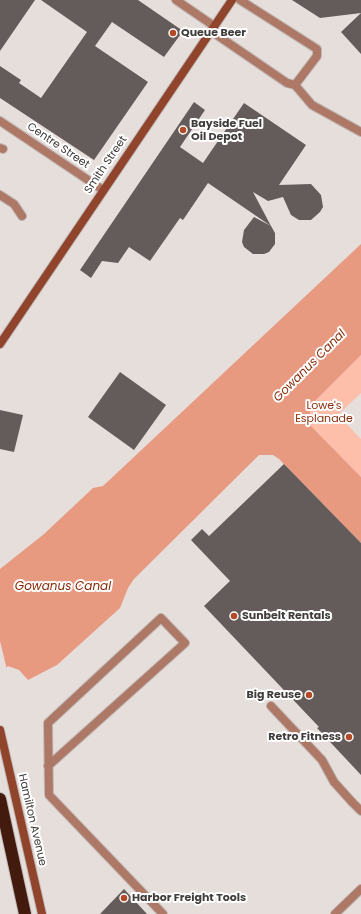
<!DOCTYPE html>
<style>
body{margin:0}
canvas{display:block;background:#e6dedb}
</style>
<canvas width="361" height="914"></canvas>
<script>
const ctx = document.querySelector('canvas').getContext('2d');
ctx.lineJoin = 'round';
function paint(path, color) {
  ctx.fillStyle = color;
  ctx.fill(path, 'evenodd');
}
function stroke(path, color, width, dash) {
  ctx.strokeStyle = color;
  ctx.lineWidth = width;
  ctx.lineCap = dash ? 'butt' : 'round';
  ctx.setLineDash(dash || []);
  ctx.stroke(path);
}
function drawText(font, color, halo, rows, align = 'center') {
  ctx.font = font + ' Poppins,sans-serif';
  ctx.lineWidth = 4;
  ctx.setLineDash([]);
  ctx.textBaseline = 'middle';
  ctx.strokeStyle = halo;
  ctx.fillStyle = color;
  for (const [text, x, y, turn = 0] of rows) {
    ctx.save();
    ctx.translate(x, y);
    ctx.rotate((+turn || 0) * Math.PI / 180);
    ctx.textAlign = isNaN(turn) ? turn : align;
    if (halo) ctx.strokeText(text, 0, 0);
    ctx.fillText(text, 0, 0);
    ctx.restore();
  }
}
const green = new Path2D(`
 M361,355v38l-23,22 23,24v38l-51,-52v-19z`);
const water = new Path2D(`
 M361,244v111l-51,51v19l51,52v66l-82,-84 -6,-4h-14l-125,124 -6,9 -8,20 -63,57 -29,15 -9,-10 -11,-4 -8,8v-105l44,-35 49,-46 10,-2z`);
const pier = new Path2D(`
 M0,641l7,29 -7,6z`);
const building = new Path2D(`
 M0,0h35l-35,51z
 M41,0h97l45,31 -19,26 -52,-35 -17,24 53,36 -54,78 -94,-62v-32l21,14 -2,3 22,15 46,-66z
 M292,0h69v13l-41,5z
 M361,13v41l-20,-22z
 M194,102l11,8 -25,37 23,16 41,-60 62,42 -27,40 32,-1 10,11 2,12 -3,5 -9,8h-12l-8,-5 -8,-18 -15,4 -15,-9 18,34 -63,-43 -25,37 -3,-2 -30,43 -21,-14 -11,16 -16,-2 -11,17 -11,-8z
 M254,217l17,9 4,7v11l-6,8 -5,2h-11l-9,-7 -2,-5 2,-12z
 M120,372l46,33 -32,45 -46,-33z
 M0,410l23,5 -9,37 -14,-3z
 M284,464l77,79v232l-44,-47 2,-1 -115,-121 26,-25 -39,-41 11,-11 7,7z
 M124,889l23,25h-47z`);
const lane = new Path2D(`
 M240,0l77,49v7l-22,29
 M211,31l76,52 8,2 17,20 49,27
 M0,148l3,1
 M0,195l14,9 8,12
 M271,706l51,54 12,22 18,20
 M48,766l137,-123 -24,-25 -113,105 1,72 114,119`);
const street = new Path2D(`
 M176,0l38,26
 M0,121l103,69
 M352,802l9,9
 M335,914l26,-25`);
const secondary = new Path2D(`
 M0,344l232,-344
 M0,730l42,184`);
const highway = new Path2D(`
 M0,799l25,115`);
const markers = [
 [173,33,4,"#b24a27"],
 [183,130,4,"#b24a27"],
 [234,616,4,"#b24a27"],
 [309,695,4,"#b24a27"],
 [349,737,4,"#b24a27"],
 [124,898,4,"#b24a27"]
];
const poiNames = [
 ["Queue Beer",181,33],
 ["Bayside Fuel",191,124],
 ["Oil Depot",191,137],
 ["Sunbelt Rentals",242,616],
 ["Big Reuse",301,695,"right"],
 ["Retro Fitness",341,737,"right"],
 ["Harbor Freight Tools",132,898]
];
const streetNames = [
 ["Centre Street",58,146,34],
 ["Smith Street",106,165,-56],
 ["Hamilton Avenue",32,820,77]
];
const parkNames = [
 ["Lowe's",324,406],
 ["Esplanade",324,419]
];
const waterNames = [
 ["Gowanus Canal",310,366,-45],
 ["Gowanus Canal",63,587]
];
paint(green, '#febfaa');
paint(water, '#e89a81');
paint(pier, '#e6dedb');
paint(building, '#635c5a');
stroke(lane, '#c1bab8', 10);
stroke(street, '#c1bab8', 10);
stroke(secondary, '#c1bab8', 10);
stroke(highway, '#c1bab8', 14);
stroke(lane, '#ae7867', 8);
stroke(street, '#ae7867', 8);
stroke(secondary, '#90442b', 8);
stroke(highway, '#421b0e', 12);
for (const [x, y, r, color] of markers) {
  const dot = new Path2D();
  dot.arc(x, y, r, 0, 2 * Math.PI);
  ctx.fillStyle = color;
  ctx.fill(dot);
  stroke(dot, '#fff', 1.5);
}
drawText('bold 11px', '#3f3c3a', '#fff', poiNames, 'left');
drawText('11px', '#3f3c3a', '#fff', streetNames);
drawText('11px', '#8a2f0d', '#fff', parkNames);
drawText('italic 12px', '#862b06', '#fff', waterNames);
</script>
